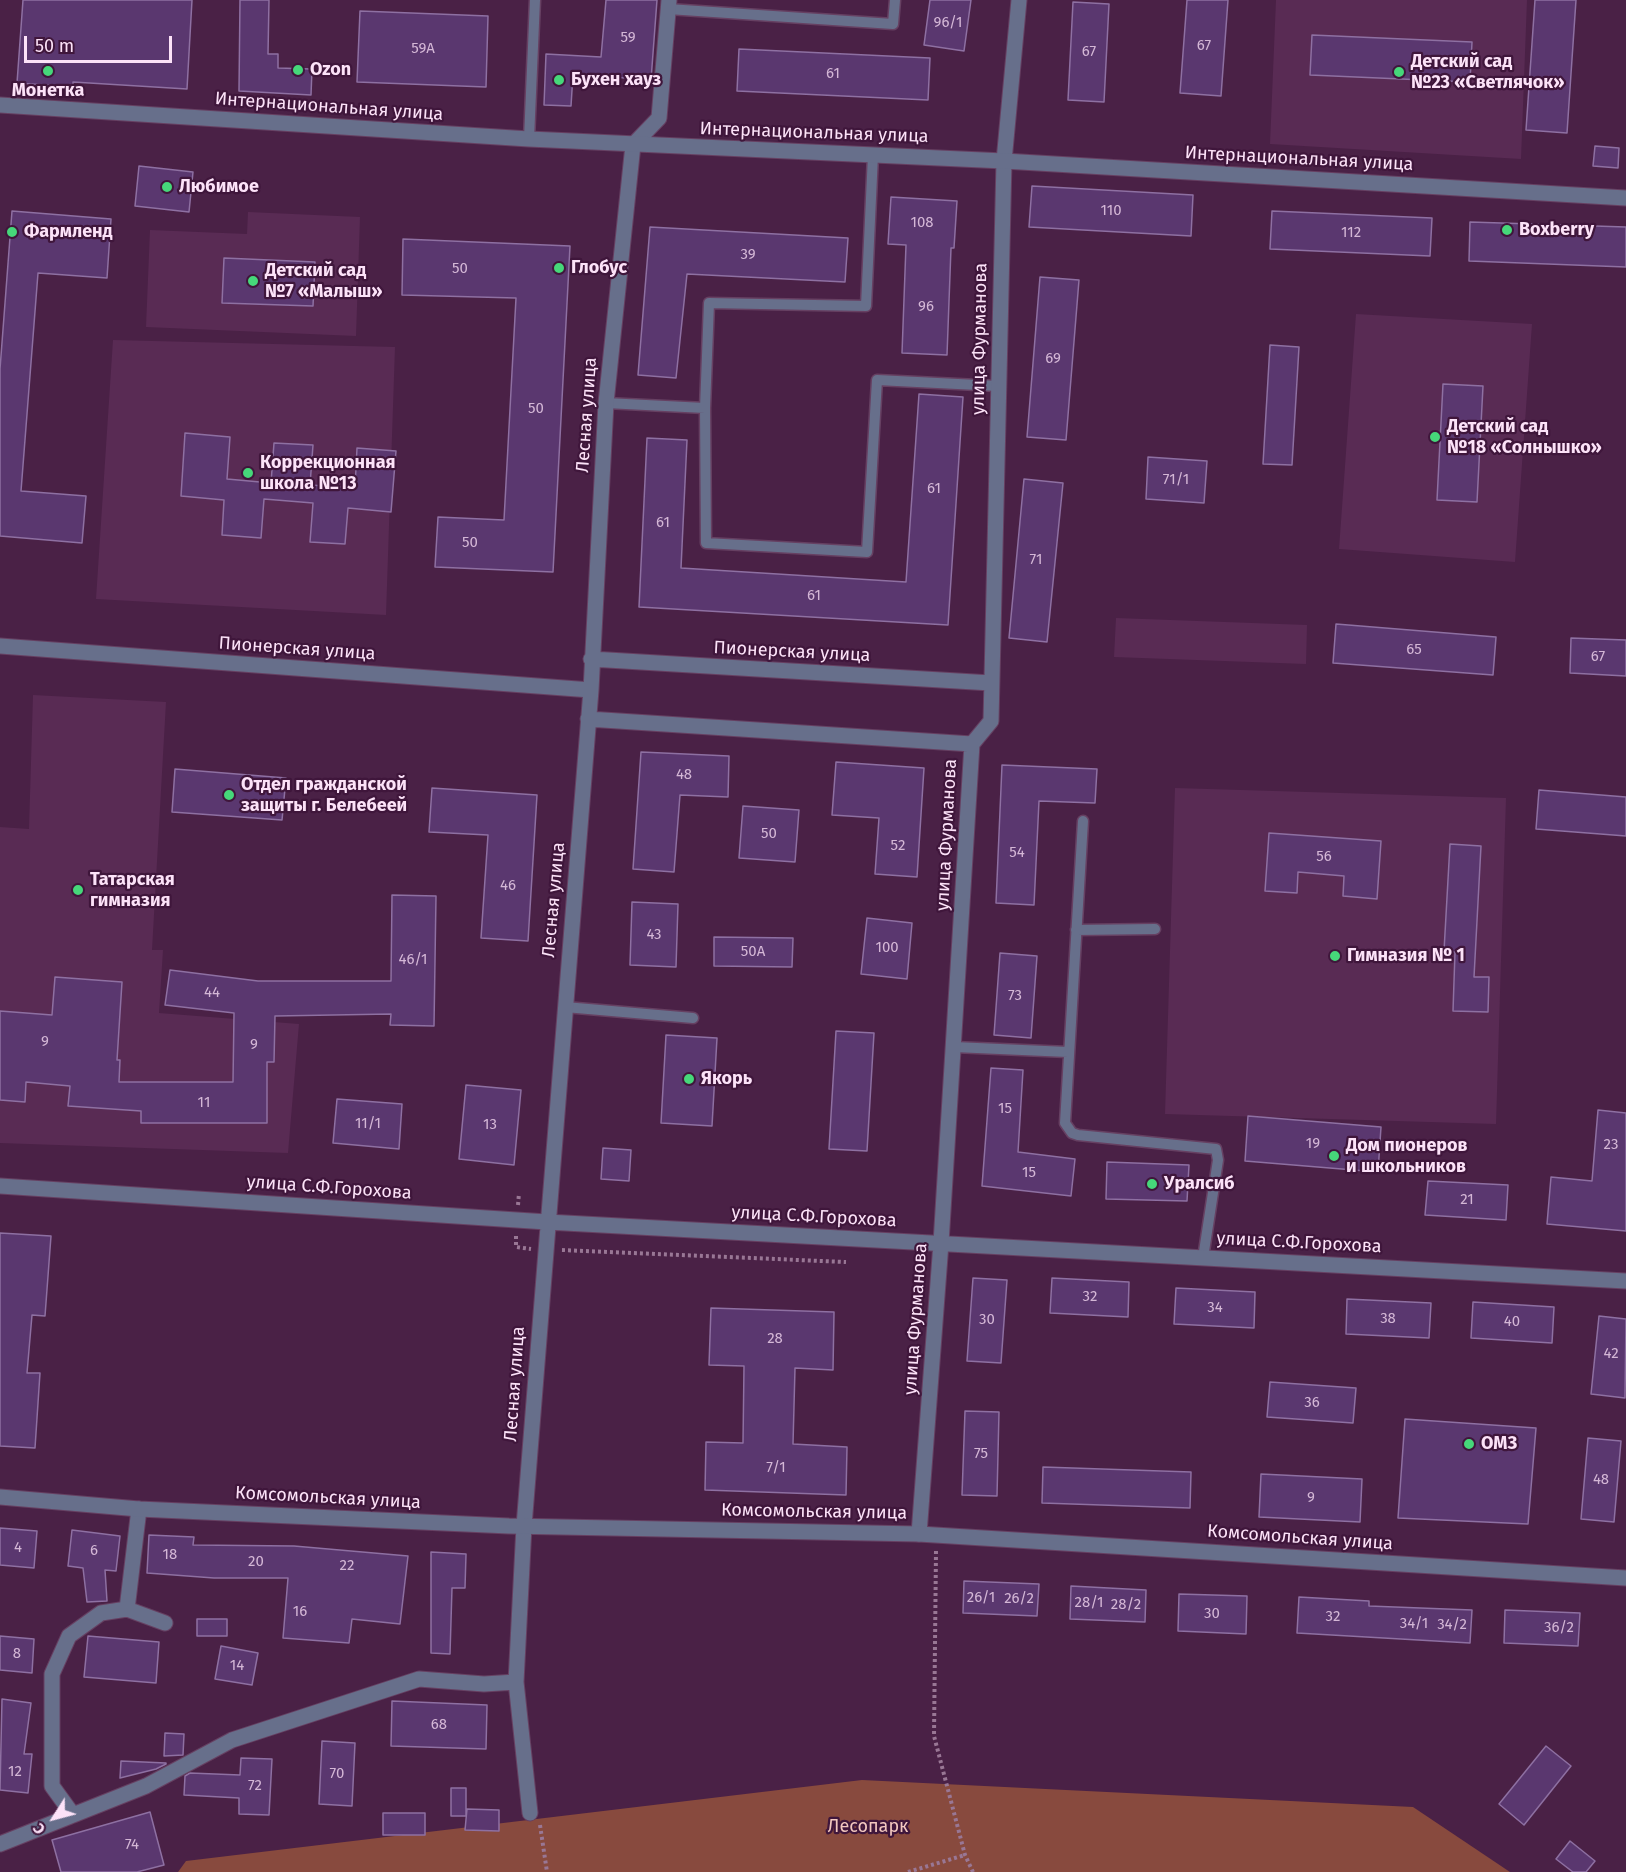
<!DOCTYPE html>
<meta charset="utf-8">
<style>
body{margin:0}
#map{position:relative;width:1626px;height:1872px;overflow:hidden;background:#4a2146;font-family:"Fira Sans",sans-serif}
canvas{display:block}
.north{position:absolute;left:24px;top:1788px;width:60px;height:60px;-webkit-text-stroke:4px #3f163b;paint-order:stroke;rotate:234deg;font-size:16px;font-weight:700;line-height:24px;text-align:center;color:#fce2f8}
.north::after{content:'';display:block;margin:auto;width:21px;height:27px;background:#fce2f8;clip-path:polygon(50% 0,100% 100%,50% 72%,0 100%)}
.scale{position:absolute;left:24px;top:36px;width:148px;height:27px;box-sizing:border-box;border:3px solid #fce2f8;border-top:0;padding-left:8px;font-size:18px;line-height:21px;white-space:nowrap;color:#fce2f8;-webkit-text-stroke:4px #3f163b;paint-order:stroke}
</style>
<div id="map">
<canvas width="1626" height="1872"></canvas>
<div class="north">С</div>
<div class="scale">50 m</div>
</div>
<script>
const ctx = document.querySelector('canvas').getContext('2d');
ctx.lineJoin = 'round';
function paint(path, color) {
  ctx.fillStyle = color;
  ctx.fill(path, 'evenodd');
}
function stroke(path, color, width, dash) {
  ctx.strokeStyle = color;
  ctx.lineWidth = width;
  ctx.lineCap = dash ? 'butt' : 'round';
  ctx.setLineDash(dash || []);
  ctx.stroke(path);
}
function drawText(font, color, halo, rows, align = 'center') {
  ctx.font = font + ' "Fira Sans",sans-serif';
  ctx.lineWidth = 4.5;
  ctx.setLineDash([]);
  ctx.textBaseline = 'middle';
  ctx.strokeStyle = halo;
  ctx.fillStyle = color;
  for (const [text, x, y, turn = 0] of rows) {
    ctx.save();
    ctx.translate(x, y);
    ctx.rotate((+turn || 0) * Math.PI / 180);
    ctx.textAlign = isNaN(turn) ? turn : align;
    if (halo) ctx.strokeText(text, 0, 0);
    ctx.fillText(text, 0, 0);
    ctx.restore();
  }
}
const built = new Path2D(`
 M1276,0h251l-6,159 -251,-15z
 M248,212l112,5 -4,119 -210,-9 4,-97 97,4z
 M1356,314l176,10 -17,238 -176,-13z
 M113,340l282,7 -9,268 -290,-16z
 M1116,618l191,7 -1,39 -192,-7z
 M33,695l133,7 -14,248h11l-4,63 140,11 -11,129 -288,-10v-316l29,2z
 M1175,788l331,10 -10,326 -331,-10z`);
const green = new Path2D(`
 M862,1780l551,27 97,65h-1332l8,-11z`);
const building = new Path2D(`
 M23,0h169l-5,89 -114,-7v5l-56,-4z
 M240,0h29l-1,54h10v14l34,1 -1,26 -72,-4z
 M606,0h51l-6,80 -78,-6 -2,32 -27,-1 2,-51 55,3z
 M930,0h41l-7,51 -40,-6z
 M1187,0h41l-7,96 -41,-3z
 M1535,0h41l-9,133 -41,-3z
 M1073,2l36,2 -5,98 -36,-2z
 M360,11l128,5 -2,71 -129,-5z
 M1312,35l160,7 -2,40 -160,-7z
 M739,49l191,9 -2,42 -191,-9z
 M1595,146l24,2 -1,20 -25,-2z
 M139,166l54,6 -4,40 -54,-6z
 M1032,186l161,9 -2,41 -162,-9z
 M891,197l66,4 -3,47h-3l-4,107 -45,-2 4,-108 -18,-1z
 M12,211l99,8 -4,59 -69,-5 -17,218 65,5 -4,47 -82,-7v-167z
 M1272,211l160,7 -2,38 -160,-7z
 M1470,222l156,5v40l-157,-6z
 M650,227l198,11 -3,44 -158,-8 -11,104 -38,-3z
 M403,239l167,7 -17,326 -118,-5 3,-50 66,3 12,-222 -114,-3z
 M224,258l91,4 -2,44 -91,-3z
 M1040,277l39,3 -13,160 -39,-3z
 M1270,345l29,2 -7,118 -29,-1z
 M1443,384l40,2 -6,116 -40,-2z
 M919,394l44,3 -15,228 -309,-18 8,-169 40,2 -6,128 225,14z
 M185,433l45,4 -3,42 44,4 3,-40 39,2 -3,40 45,3 2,-40 39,3 -5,61 -43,-4 -3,36 -35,-2 3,-39 -49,-4 -3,39 -39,-3 2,-35 -43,-4z
 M1148,457l59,4 -3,42 -58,-4z
 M1024,479l39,4 -16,159 -38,-4z
 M1336,624l160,13 -3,38 -160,-12z
 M1571,638l55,2v36l-56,-3z
 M641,752l88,4 -1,41 -48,-2 -6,77 -41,-3z
 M836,762l88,6 -7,109 -42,-3 4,-56 -47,-3z
 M1002,765l95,4 -2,34 -56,-2 -5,104 -38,-2z
 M175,769l111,9 -4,42 -110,-8z
 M432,788l105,7 -9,146 -47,-3 7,-103 -59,-3z
 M1539,790l87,7v39l-90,-7z
 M743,806l56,4 -4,52 -56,-4z
 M1269,833l112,8 -4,58 -34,-3 1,-20 -46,-4 -1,21 -32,-2z
 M1450,844l31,2 -7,131h15l-1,35 -35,-1 2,-59 -11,-1z
 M392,895l44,1 -2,130 -44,-1 1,-11 -116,2 -1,46h-7v61h-126v-12l-73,-5 2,-20 -44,-4 -1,20 -25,-2v-89l52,4 3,-38 67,5 -5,78h3l-1,22h114l1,-69 -69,-8 5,-35 88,11h133z
 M632,902l46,2 -2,63 -46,-2z
 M867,918l45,5 -5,56 -46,-5z
 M714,937l79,1 -1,29 -78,-1z
 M1000,953l37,3 -6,82 -37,-3z
 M836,1031l38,2 -7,118 -38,-2z
 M666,1035l51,3 -5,88 -51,-3z
 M991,1068l32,2 -5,82 57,7 -4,37 -89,-10z
 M466,1085l55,5 -7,75 -55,-6z
 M337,1099l65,5 -3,45 -66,-6z
 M1598,1110l28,3v118l-79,-7 4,-47 41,4z
 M1248,1116l133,11 -3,45 -133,-11z
 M603,1148l28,2 -2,31 -28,-2z
 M1107,1162l82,3 -2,36 -81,-2z
 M1428,1181l80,4 -2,35 -81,-5z
 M0,1233l51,3 -6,80 -13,-1 -5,58h13l-5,75 -35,-2z
 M973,1278l34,2 -6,83 -34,-2z
 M1052,1278l77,4 -1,35 -78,-4z
 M1176,1288l79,4 -1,36 -80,-4z
 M1347,1299l84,4 -2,35 -83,-4z
 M1473,1302l81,5 -2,36 -81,-5z
 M711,1308l123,4 -1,58 -38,-2 -2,76 54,3 -1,48 -141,-5 1,-48 37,1 1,-77 -35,-1z
 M1599,1316l27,3 -1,79 -34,-4z
 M1270,1382l86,6 -3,35 -86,-6z
 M965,1411l34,1 -2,84 -35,-1z
 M1405,1419l131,9 -8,96 -130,-6z
 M1588,1438l33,3 -7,81 -33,-3z
 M1043,1467l148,5 -1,36 -148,-5z
 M1261,1474l101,5 -2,43 -101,-5z
 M0,1528l37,3 -3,37 -34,-3z
 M72,1530l48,6 -4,35 -11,-1 2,31 -20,1 -4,-34 -15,-2z
 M149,1535l45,2 -1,8 101,1 114,10 -8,68 -48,-5 -3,24 -66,-5 5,-60h-74l-67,-5z
 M431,1552l35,2 -1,34h-13l-2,66 -19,-1z
 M964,1581l75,3 -2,32 -74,-3z
 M1071,1586l75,4 -1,32 -75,-3z
 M1179,1594l68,2 -1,38 -68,-3z
 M1299,1597l70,4v5l103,4 -2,33 -173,-10z
 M1505,1610l75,3 -2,33 -74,-3z
 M197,1619h30v17h-30z
 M0,1636l34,3 -2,34 -32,-3z
 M88,1636l71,6 -3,41 -72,-6z
 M221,1646l37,7 -6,32 -37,-6z
 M2,1699l29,4 -7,51h8l-4,39 -28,-3z
 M392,1701l95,4 -1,44 -95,-3z
 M165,1733l19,1 -1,21 -19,1z
 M322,1741l33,2 -3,63 -33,-2z
 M1546,1746l25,20 -47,59 -25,-21z
 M241,1758l31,1 -3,56 -30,-1v-16l-55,-3 1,-19 5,-3 50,2z
 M121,1761l45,2v1l-10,5 -36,9z
 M451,1788h15v28h-15z
 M467,1809l32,1v21l-34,-1z
 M150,1812l14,53 -27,7h-76l-9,-32z
 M383,1813h42v22h-42z
 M1570,1841l25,20 -9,11h-13l-17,-13z`);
const path = new Path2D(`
 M518,1205l1,-12
 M516,1236v11l15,2
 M562,1250l284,12
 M936,1551l-2,185 31,119 8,17
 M540,1825l7,47
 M908,1872l57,-17`);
const service = new Path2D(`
 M668,9l225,15 2,-24
 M529,139l6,-139
 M606,403l99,5 1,135 161,9 10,-172 121,6
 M705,408l4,-105 157,3 7,-151
 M1083,821l-18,302 7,10 6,2 138,14 2,11 -15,98
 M1076,930l79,-1
 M565,1007l128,11
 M954,1047l114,5`);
const minor = new Path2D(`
 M0,646l591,44
 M591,659l400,24
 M588,719l384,25
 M0,1186l547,36 1079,59
 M919,1534l22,-291 31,-499 19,-23 13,-560 15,-161
 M127,1609l12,-100
 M530,1813l-14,-131 8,-156 67,-836 15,-287 27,-258 26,-27 10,-118
 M73,1815l-21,-29v-112l17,-38 32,-23 26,-4 38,14
 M0,1844l146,-58 86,-46 187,-61 65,5 32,-2`);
const tertiary = new Path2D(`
 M0,105l529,34 475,22 622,37
 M0,1497l139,12 370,17 410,8 707,44`);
const markers = [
 [298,70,6,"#46d77a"],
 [48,71,6,"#46d77a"],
 [1399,72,6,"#46d77a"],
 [559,80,6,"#46d77a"],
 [167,187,6,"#46d77a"],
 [1507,230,6,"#46d77a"],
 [12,232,6,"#46d77a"],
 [559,268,6,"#46d77a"],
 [253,281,6,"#46d77a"],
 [1435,437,6,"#46d77a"],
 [248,473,6,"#46d77a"],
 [229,795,6,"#46d77a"],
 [78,890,6,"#46d77a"],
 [1335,956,6,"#46d77a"],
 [689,1079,6,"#46d77a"],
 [1334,1156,6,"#46d77a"],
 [1152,1184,6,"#46d77a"],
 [1469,1444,6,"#46d77a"]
];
const numberNames = [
 ["96/1",948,23],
 ["59",628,38],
 ["67",1204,46],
 ["59А",423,49],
 ["67",1089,52],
 ["61",833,74],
 ["110",1111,211],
 ["108",922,223],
 ["112",1351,233],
 ["39",748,255],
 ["50",460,269],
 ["96",926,307],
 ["69",1053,359],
 ["50",536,409],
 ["71/1",1176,480],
 ["61",934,489],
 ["61",663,523],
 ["50",470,543],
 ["71",1036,560],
 ["61",814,596],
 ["65",1414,650],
 ["67",1598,657],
 ["48",684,775],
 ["50",769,834],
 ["52",898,846],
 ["54",1017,853],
 ["56",1324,857],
 ["46",508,886],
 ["43",654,935],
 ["100",887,948],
 ["50А",753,952],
 ["46/1",413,960],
 ["44",212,993],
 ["73",1015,996],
 ["9",45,1042],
 ["9",254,1045],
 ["11",204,1103],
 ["15",1005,1109],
 ["11/1",368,1124],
 ["13",490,1125],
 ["19",1313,1144],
 ["23",1611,1145],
 ["15",1029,1173],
 ["21",1467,1200],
 ["32",1090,1297],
 ["34",1215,1308],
 ["38",1388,1319],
 ["30",987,1320],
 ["40",1512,1322],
 ["28",775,1339],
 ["42",1611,1354],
 ["36",1312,1403],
 ["75",981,1454],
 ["7/1",776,1468],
 ["48",1601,1480],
 ["9",1311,1498],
 ["4",18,1548],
 ["6",94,1551],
 ["18",170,1555],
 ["20",256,1562],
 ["22",347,1566],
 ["26/1",981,1598],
 ["26/2",1019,1599],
 ["28/1",1089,1603],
 ["28/2",1126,1605],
 ["16",300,1612],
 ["30",1212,1614],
 ["32",1333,1617],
 ["34/1",1414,1624],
 ["34/2",1452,1625],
 ["36/2",1559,1628],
 ["8",17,1654],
 ["14",237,1666],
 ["68",439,1725],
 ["12",15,1772],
 ["70",337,1774],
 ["72",255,1786],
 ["74",132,1845]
];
const poiNames = [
 ["Детский сад",1411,62],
 ["№23 «Светлячок»",1411,83],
 ["Ozon",310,70],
 ["Бухен хауз",571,80],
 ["Монетка",48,91,"center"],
 ["Любимое",179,187],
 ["Boxberry",1519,230],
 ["Фармленд",24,232],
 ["Глобус",571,268],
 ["Детский сад",265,271],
 ["№7 «Малыш»",265,292],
 ["Детский сад",1447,427],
 ["№18 «Солнышко»",1447,448],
 ["Коррекционная",260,463],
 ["школа №13",260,484],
 ["Отдел гражданской",241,785],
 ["защиты г. Белебеей",241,806],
 ["Татарская",90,880],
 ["гимназия",90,901],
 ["Гимназия № 1",1347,956],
 ["Якорь",701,1079],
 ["Дом пионеров",1346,1146],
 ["и школьников",1346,1167],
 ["Уралсиб",1164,1184],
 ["ОМЗ",1481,1444]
];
const streetNames = [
 ["Интернациональная улица",329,107,4],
 ["Интернациональная улица",814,133,2],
 ["Интернациональная улица",1299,159,3],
 ["улица Фурманова",980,339,-89],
 ["Лесная улица",587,415,-86],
 ["Пионерская улица",297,649,4],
 ["Пионерская улица",792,652,3],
 ["улица Фурманова",947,835,-87],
 ["Лесная улица",554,900,-85],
 ["улица С.Ф.Горохова",329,1188,4],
 ["улица С.Ф.Горохова",814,1217,3],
 ["улица С.Ф.Горохова",1299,1243,3],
 ["улица Фурманова",916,1319,-86],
 ["Лесная улица",515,1384,-86],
 ["Комсомольская улица",328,1498,3],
 ["Комсомольская улица",814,1512,1],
 ["Комсомольская улица",1300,1538,4]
];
const parkNames = [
 ["Лесопарк",868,1827]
];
paint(built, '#592b54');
paint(green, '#884a3e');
paint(building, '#5a376f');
stroke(building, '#8e70a2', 1.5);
stroke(service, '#664062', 13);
stroke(minor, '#664062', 17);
stroke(tertiary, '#664062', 17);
stroke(path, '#997795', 4, [3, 3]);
stroke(service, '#676f8b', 10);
stroke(minor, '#676f8b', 15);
stroke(tertiary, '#676f8b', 15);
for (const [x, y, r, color] of markers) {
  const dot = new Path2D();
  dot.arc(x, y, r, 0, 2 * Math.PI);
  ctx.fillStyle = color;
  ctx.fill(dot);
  stroke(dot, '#3f163b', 2);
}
drawText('15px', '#d4b7d6', null, numberNames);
drawText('bold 18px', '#fce2f8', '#3f163b', poiNames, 'left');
drawText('18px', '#fce2f8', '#3f163b', streetNames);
drawText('18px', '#f3c8bf', '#3f163b', parkNames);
</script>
